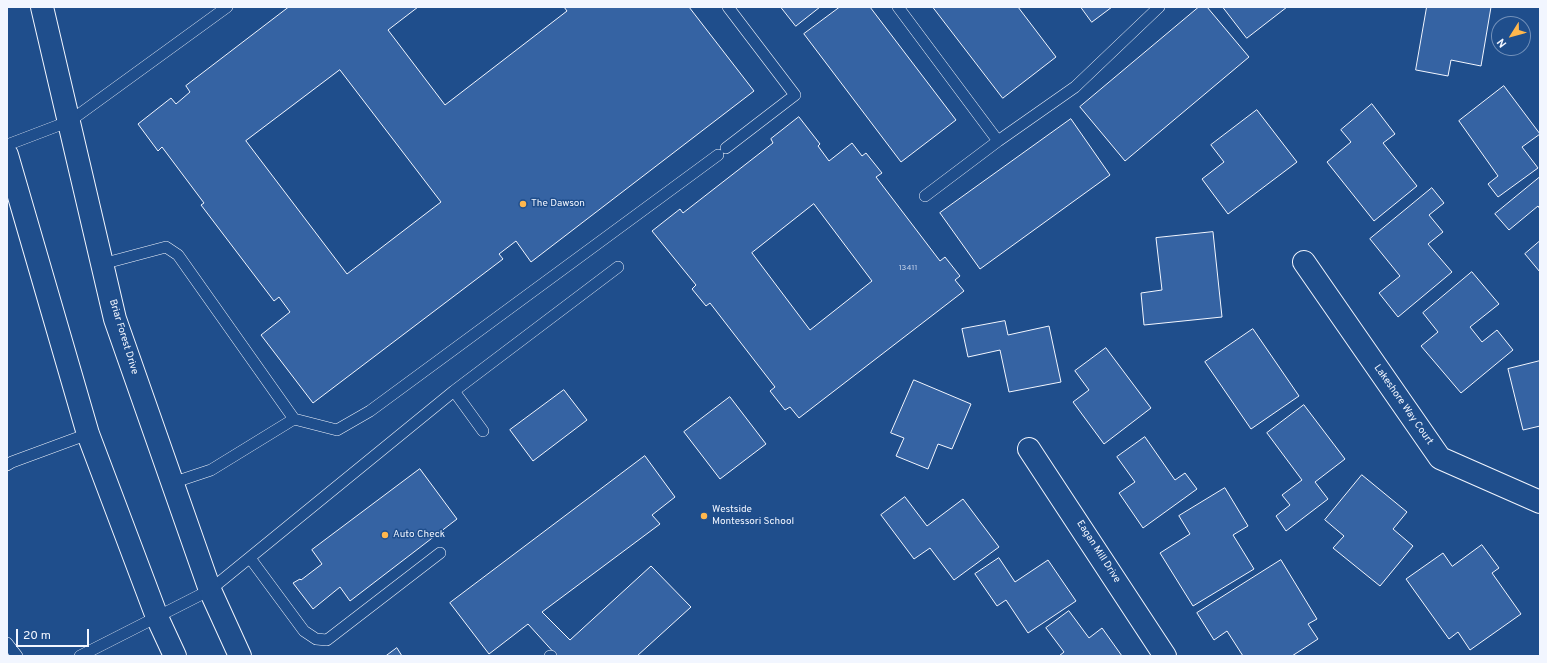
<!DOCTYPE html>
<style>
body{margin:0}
#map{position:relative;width:1547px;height:663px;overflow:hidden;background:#1f4e8c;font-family:Overpass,sans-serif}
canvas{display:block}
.frame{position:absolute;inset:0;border:8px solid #f2f6ff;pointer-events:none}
.north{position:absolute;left:1491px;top:16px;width:40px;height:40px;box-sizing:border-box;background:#1f4e8c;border:1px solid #7391ba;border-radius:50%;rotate:233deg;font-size:11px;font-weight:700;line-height:16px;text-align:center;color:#f2f6ff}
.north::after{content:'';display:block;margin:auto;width:14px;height:18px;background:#ffb74d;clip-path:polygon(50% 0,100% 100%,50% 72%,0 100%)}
.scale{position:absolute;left:16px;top:629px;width:73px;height:18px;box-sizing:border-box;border:2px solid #f2f6ff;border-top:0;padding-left:5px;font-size:12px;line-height:14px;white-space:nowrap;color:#f2f6ff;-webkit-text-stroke:3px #1f4e8c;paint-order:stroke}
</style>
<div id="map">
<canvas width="1547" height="663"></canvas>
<div class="frame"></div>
<div class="north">N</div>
<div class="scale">20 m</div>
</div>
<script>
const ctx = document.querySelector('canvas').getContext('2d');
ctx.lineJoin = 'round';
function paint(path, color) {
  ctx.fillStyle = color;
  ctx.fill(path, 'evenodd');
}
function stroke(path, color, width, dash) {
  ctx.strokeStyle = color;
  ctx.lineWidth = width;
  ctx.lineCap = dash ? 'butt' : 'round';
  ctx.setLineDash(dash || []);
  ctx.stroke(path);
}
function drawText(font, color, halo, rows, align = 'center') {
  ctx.font = font + ' Overpass,sans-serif';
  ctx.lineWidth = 3;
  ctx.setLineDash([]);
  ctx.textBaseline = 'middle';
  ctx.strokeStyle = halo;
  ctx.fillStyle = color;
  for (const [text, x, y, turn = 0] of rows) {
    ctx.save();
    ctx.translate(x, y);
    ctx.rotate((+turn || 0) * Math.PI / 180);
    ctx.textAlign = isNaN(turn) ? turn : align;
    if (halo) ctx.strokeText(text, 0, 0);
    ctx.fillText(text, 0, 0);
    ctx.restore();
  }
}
const building = new Path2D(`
 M289,7h129l-30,23 57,75 122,-94 -3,-4h125l65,84 -223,171 -15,-21 -17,13 4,5 -190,144 -52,-68 29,-23 -11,-15 -5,4 -73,-96 3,-2 -42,-56 -4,4 -20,-27 33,-26 5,6 14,-12 -4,-6zM340,70l101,132 -94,72 -101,-133z
 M781,7h39l-24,19z
 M840,7h30l86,113 -55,42 -97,-128z
 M933,7h85l38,50 -53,41z
 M1081,7h31l-20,15z
 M1199,7h8l42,50 -124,104 -45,-54z
 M1223,7h64l-40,31z
 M1427,7h64l-10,59 -30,-6 -3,16 -32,-6z
 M1504,86l36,48 -18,13 16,21 -40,29 -10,-13 10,-8 -39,-55z
 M1372,104l23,30 -12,9 34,43 -43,35 -47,-59 24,-20 -10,-12z
 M1257,110l40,52 -69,52 -26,-35 22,-17 -13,-17z
 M799,117l21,27 -2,2 11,15 23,-18 10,13 4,-3 16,20 -6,4 64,84 5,-4 15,19 -5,4 9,11 -165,127 -9,-11 -5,3 -15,-19 5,-4 -65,-84 -4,3 -14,-17 4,-4 -44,-54 28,-22 3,4 90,-70 -2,-4zM814,204l58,77 -62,49 -58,-77z
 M1071,119l39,56 -130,94 -40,-56z
 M1540,177v32l-2,-3 -29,24 -14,-16z
 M1432,188l12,15 -15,12 14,17 -15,12 24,28 -54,45 -19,-24 21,-17 -30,-37z
 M1213,232l9,85 -78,8 -3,-32 21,-3 -6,-52z
 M1540,241v31l-15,-18z
 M1472,272l27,32 -29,23 12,15 15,-12 16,20 -52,43 -40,-47 17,-14 -15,-19z
 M1005,321l3,14 41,-9 12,56 -52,10 -9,-42 -32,7 -6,-28z
 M1253,329l46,67 -48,33 -46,-67z
 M1106,348l45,60 -47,36 -31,-42 16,-12 -14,-19z
 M1540,361v65l-17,4 -15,-61z
 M914,380l57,24 -19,45 -14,-5 -10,25 -32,-13 8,-18 -13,-5z
 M564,390l23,30 -54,41 -23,-31z
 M730,397l36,47 -46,35 -36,-47z
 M1304,405l41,54 -30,23 13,17 -42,32 -10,-15 14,-11 -8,-10 20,-15 -35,-47z
 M1145,437l30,43 10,-7 12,16 -54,39 -24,-35 16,-11 -18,-25z
 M645,456l30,41 -23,18 8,9 -118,88 28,28 81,-74 40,41 -54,49h-80l-29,-32 -39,30 -39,-51z
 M420,469l37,50 -107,82 -10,-14 -27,22 -20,-26 7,-4 1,1 21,-16 -10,-14z
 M1362,475l45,37 -14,17 20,17 -33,40 -47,-38 11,-12 -19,-16z
 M1225,488l23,38 -15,9 21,34 -61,37 -33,-53 30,-19 -11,-18z
 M905,497l22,29 36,-27 36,48 -45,33 -24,-32 -16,11 -33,-44z
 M1482,545l17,23 -7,5 29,41 -51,36 -12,-18 -9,7 -43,-60 37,-26 9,13z
 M999,558l16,24 33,-22 28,41 -48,32 -22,-33 -9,6 -22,-32z
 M1281,560l36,59 -9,5 10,15 -26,17h-49l-16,-25 -13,9 -17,-27z
 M1069,611l20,27 13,-10 20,28h-63l5,-4 -18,-24z
 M397,648l5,8h-16z`);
const service = new Path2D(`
 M898,7l100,134
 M7,145l63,-24 157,-114
 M726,148l69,-53 -67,-88
 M925,196l73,-55 77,-54 84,-80
 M102,264l64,-17 12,8 116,164 43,11 33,-19 348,-256
 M454,391l29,40
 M7,465l5,-3 76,-28
 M172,483l39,-13 83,-51
 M250,558l54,73 12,8 11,1 113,-87
 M7,643l10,13
 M80,656l130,-66 244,-199 164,-124
 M550,656h1`);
const minor = new Path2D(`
 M1304,262l136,196 100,44
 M1029,449l136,207`);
const secondary = new Path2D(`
 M42,7l73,312 95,271 30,66
 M7,155l81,279 69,183 18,39`);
const markers = [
 [523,204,4,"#ffb74d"],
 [704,516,4,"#ffb74d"],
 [385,535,4,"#ffb74d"]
];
const numberNames = [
 ["13411",908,268]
];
const poiNames = [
 ["The Dawson",531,204],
 ["Westside",712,510],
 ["Montessori School",712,522],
 ["Auto Check",393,535]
];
const streetNames = [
 ["Briar Forest Drive",123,337,73],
 ["Lakeshore Way Court",1403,405,55],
 ["Eagan Mill Drive",1098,552,57]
];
paint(building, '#3563a3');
stroke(building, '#f2f6ff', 1);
stroke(service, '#f2f6ff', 12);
stroke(minor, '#f2f6ff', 24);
stroke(secondary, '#f2f6ff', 24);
stroke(service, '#1f4e8c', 11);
stroke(minor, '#1f4e8c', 22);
stroke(secondary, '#1f4e8c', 22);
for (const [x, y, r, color] of markers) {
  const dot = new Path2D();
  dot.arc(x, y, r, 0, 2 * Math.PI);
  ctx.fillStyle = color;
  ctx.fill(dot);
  stroke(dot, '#1f4e8c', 1.5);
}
drawText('8px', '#c3d1e8', null, numberNames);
drawText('10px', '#f2f6ff', '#1f4e8c', poiNames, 'left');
drawText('10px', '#f2f6ff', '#1f4e8c', streetNames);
</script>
